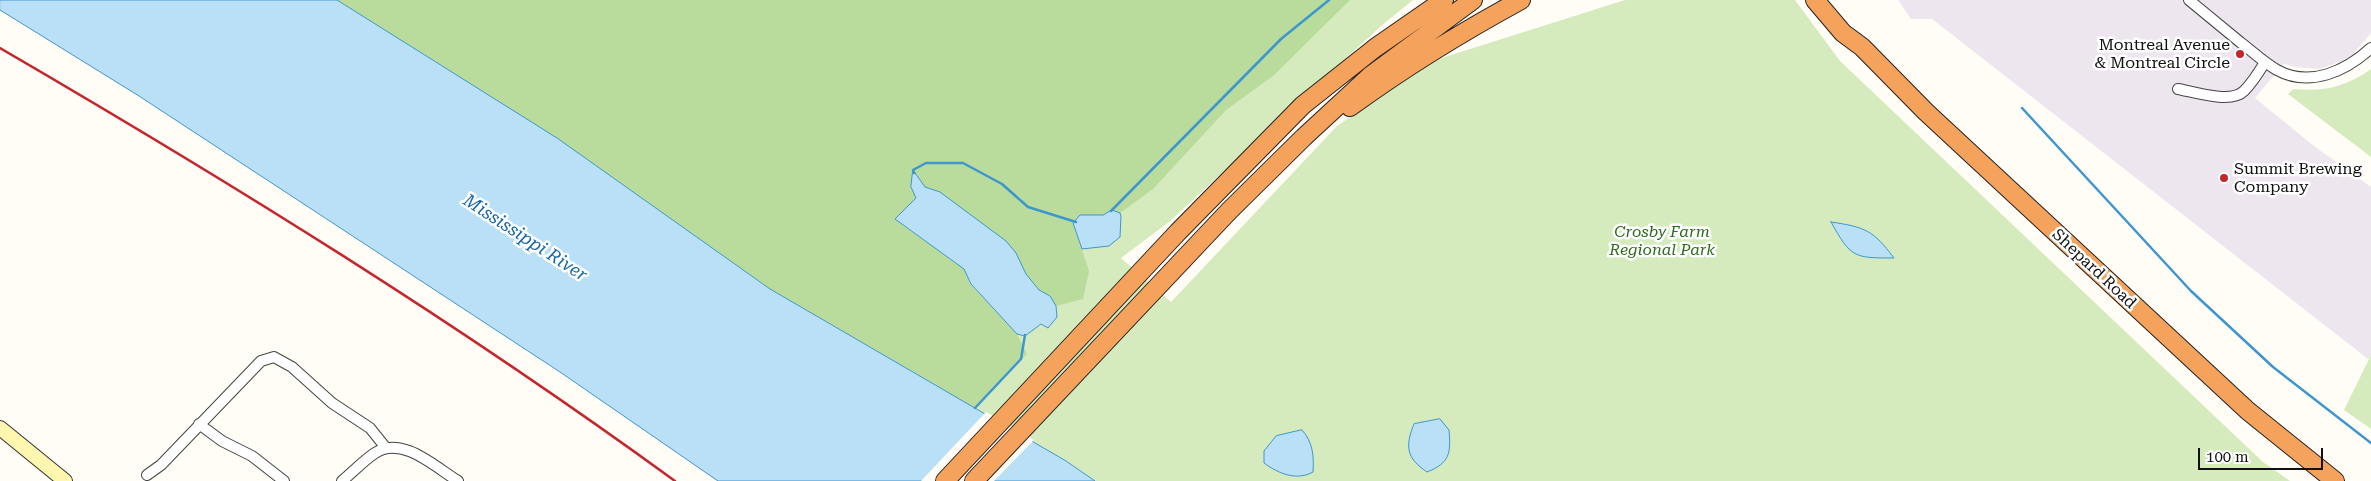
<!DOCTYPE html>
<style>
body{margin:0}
#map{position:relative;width:2371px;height:481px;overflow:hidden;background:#fffdf5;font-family:"Roboto Serif",serif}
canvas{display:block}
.scale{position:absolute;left:2198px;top:448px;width:125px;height:22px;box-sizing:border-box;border:2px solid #111;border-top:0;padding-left:6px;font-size:15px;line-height:18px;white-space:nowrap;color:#111;-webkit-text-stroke:4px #fff;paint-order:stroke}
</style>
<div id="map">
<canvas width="2371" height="481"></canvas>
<div class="scale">100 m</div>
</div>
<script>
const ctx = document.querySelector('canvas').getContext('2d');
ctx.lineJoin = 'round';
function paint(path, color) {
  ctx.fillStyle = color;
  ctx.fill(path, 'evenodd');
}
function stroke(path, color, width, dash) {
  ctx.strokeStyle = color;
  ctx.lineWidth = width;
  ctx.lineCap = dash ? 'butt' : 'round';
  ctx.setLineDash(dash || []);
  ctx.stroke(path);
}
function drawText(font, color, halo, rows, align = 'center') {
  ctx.font = font + ' "Roboto Serif",serif';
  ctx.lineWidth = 5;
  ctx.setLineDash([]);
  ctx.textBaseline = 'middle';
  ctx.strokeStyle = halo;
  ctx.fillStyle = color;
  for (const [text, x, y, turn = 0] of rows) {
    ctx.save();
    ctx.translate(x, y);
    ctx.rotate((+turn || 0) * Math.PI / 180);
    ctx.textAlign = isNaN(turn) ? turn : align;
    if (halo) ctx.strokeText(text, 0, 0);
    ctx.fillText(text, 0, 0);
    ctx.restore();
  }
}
const industrial = new Path2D(`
 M1898,0h473v33l-18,21 -11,7 -23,8 -24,-2 -11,-3 -29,34 59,48 57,41v168l-3,4 -436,-340h-21z`);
const green = new Path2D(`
 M337,0h1076l-32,26 -212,196 -48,36 50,44 166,-176 92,-64 196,-62h170l45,61 423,401 27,19h-1195l-29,-20 -139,-80z
 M2371,69v88l-83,-63 5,-5c30,3 53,-2 78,-20z
 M2371,355v74l-27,-19z`);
const forest = new Path2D(`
 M337,0h1013l-77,76 -47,34 -73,79 -33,24 -8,-3 -9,5 -30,8 16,48 -6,28 -27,7 -6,-10 -11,-6 -13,-16 -10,-21 -76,-61 -15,-5 -12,-16 -2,16 6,11 -21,22 68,49 7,16 46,49 10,20 -52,54 -205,-119 -213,-151z`);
const water = new Path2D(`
 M0,0h337l220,138 213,151 296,172 29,20h-377l-158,-109 -421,-276 -139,-86z
 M913,170l12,17 15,5 66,49 10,12 10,21 13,16 11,6 6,10 1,11 -9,11 -7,-4 -16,12 -8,-2 -46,-50 -7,-15 -69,-50 21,-21 -5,-11z
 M1112,210l8,3 1,3 -1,21 -11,9 -27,3 -9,-26 7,-8h23z
 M1831,222c34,5 42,8 63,36 -40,0 -43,0 -63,-36z
 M1440,419l9,11c2,23 1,33 -22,42 -21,-14 -22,-26 -13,-48z
 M1302,430c11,12 12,26 11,42 -16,9 -34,2 -49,-9v-12l12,-15z`);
const pier = new Path2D(`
 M986,412l48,28 -40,41h-73z`);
const stream = new Path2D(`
 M2022,108l169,183 82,76 98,76
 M914,173l-1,-3 13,-7h37l39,21 26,23 48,15
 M1111,211l170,-172 48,-39
 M975,408l46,-49 4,-24`);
const street = new Path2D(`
 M2189,0c17,14 34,28 51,42 12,9 23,20 37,28 33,18 69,1 94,-22
 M2178,89c16,3 53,15 66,2 8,-8 15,-19 21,-29
 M199,424l23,17 30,15 32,25
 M147,475l14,-10 100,-104 13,-4 18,10 40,36 38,25 16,20
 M342,481c11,-9 21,-20 33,-28 27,-18 60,14 83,28`);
const secondary = new Path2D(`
 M0,428l65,53`);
const highway = new Path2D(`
 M1815,0l28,33 19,14 64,65 322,299 87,70
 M1350,107c55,-40 112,-75 171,-107
 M945,481l233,-249 125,-127 72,-57 69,-48
 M974,481l255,-270 75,-74 66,-61 103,-76`);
const rail = new Path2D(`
 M0,48c232,135 458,275 675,433`);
const markers = [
 [2240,54,5,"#c4262e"],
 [2224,178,5,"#c4262e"]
];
const poiNames = [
 ["Montreal Avenue",2230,45],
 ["& Montreal Circle",2230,63],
 ["Summit Brewing",2234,169,"left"],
 ["Company",2234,187,"left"]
];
const parkNames = [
 ["Crosby Farm",1662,232],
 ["Regional Park",1662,250]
];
const streetNames = [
 ["Shepard Road",2094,269,43]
];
const waterNames = [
 ["Mississippi River",525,238,33]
];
paint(industrial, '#eee6ef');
paint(green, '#d5ebbd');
paint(forest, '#b9dc9c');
paint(water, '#b9e0f7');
stroke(water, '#3f96cf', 1);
paint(pier, '#fffdf5');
stroke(stream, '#3f96cf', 2.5);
stroke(street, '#444', 12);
stroke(secondary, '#333', 16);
stroke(highway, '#222', 20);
stroke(street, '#fff', 10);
stroke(secondary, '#fff6b0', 14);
stroke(highway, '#f5a25d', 18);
stroke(rail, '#c4262e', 2.5);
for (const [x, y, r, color] of markers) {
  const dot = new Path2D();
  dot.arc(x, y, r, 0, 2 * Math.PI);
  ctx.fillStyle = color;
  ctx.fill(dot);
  stroke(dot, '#fff', 2);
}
drawText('16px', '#111', '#fff', poiNames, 'right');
drawText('italic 16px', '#2f6b1f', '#fff', parkNames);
drawText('16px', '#111', '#fff', streetNames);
drawText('italic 18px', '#1768a6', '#fff', waterNames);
</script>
